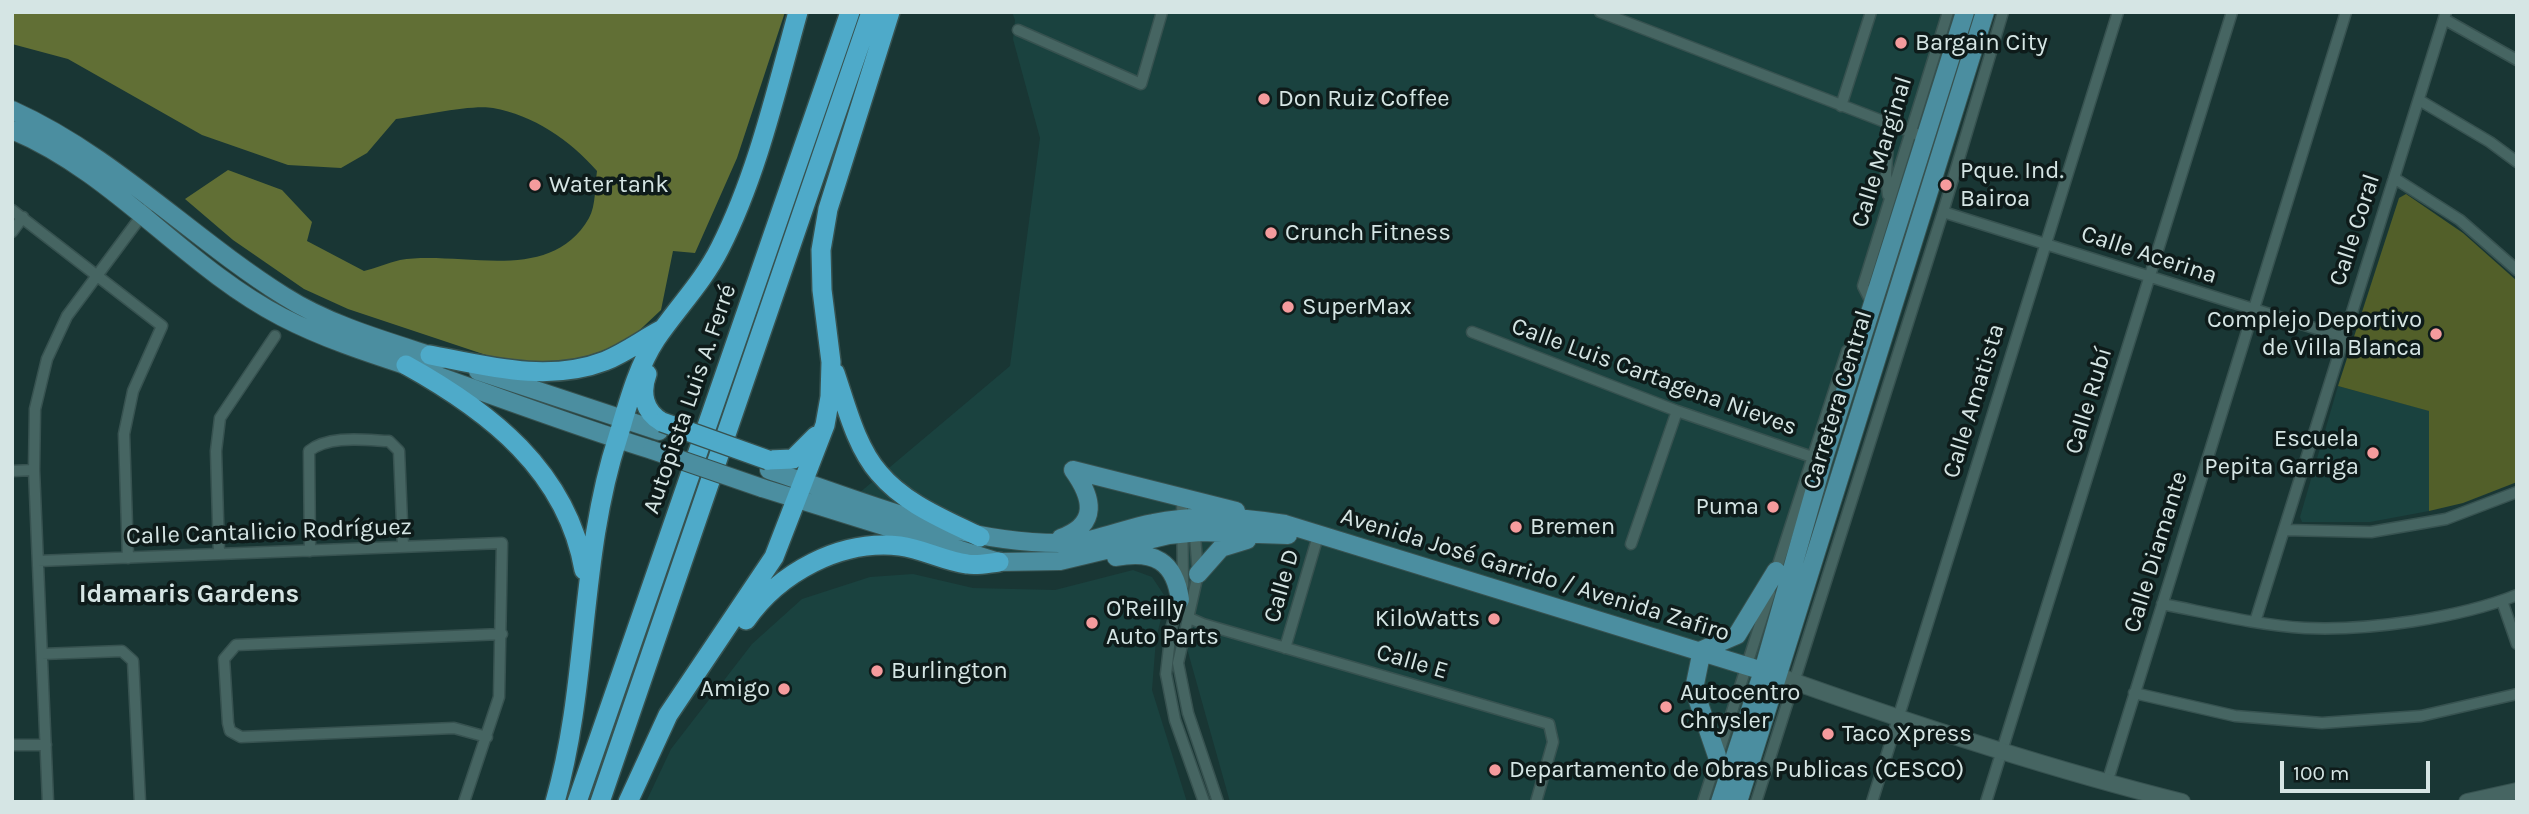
<!DOCTYPE html>
<meta charset="utf-8">
<style>
body{margin:0}
#map{position:relative;width:2529px;height:814px;overflow:hidden;background:#193634;font-family:Karla,sans-serif}
canvas{display:block}
.frame{position:absolute;inset:0;border:14px solid #d5e5e4;pointer-events:none}
.scale{position:absolute;left:2280px;top:761px;width:150px;height:32px;box-sizing:border-box;border:4px solid #d5e5e4;border-top:0;padding-left:9px;font-size:21px;line-height:24px;white-space:nowrap;color:#d5e5e4;-webkit-text-stroke:5px #0e1b1a;paint-order:stroke}
</style>
<div id="map">
<canvas width="2529" height="814"></canvas>
<div class="frame"></div>
<div class="scale">100 m</div>
</div>
<script>
const ctx = document.querySelector('canvas').getContext('2d');
ctx.lineJoin = 'round';
function paint(path, color) {
  ctx.fillStyle = color;
  ctx.fill(path, 'evenodd');
}
function stroke(path, color, width, dash) {
  ctx.strokeStyle = color;
  ctx.lineWidth = width;
  ctx.lineCap = dash ? 'butt' : 'round';
  ctx.setLineDash(dash || []);
  ctx.stroke(path);
}
function drawText(font, color, halo, rows, align = 'center') {
  ctx.font = font + ' Karla,sans-serif';
  ctx.lineWidth = 7;
  ctx.setLineDash([]);
  ctx.textBaseline = 'middle';
  ctx.strokeStyle = halo;
  ctx.fillStyle = color;
  for (const [text, x, y, turn = 0] of rows) {
    ctx.save();
    ctx.translate(x, y);
    ctx.rotate((+turn || 0) * Math.PI / 180);
    ctx.textAlign = isNaN(turn) ? turn : align;
    if (halo) ctx.strokeText(text, 0, 0);
    ctx.fillText(text, 0, 0);
    ctx.restore();
  }
}
const built = new Path2D(`
 M1012,12h964l-247,790h-499l-42,-150 -11,-117 -146,28 -198,-48 177,-149 30,-228 -27,-99 2,-19z
 M2338,386l92,25 -1,100 -59,11h-68l-2,-5z
 M1133,570l19,7 14,21 -10,41 -4,51 35,112h-541l25,-53 81,-105 50,-45 68,-22 43,-3 60,14 82,2z`);
const green = new Path2D(`
 M2406,194l57,39 54,48v201l-54,21 -34,8v-100l-91,-25 61,-188z`);
const forest = new Path2D(`
 M12,12h773l-48,146 -42,95 -22,-2 -12,59 -34,32 -48,17 -43,5 -29,-2 -159,-53 -44,-20 -71,-49 -48,-41 43,-29 54,20 30,32 -5,19 57,30c12,-3 24,-8 36,-11 62,-10 150,26 189,-42 7,-12 6,-34 8,-47 -27,-31 -64,-56 -104,-63 -20,-4 -74,8 -97,11l-29,34 -26,15 -53,-3 -86,-30 -134,-76 -56,-15z`);
const street = new Path2D(`
 M1600,12l324,125
 M2444,19l73,41
 M1018,30l123,54 21,-72
 M2419,100l71,42 27,20
 M1841,106l30,-94
 M2394,178l66,42 57,50
 M1888,195l-2,-21 3,-49
 M12,210l150,116 -29,65 -9,43 4,124
 M1943,212l400,125
 M12,232l11,-15
 M1872,304l-9,-18 85,-274
 M1472,332l205,79 141,48
 M12,471l22,-1
 M1182,495l1,90 -12,44 -5,45 9,46 29,82
 M1192,498l6,76 -20,89 10,50 30,89
 M2285,530l86,2 75,-13 71,-27
 M1631,544l46,-133
 M310,551l-1,-100c20,-16 55,-11 80,-10l10,10 4,96
 M219,554l-3,-103 4,-33 55,-82
 M38,561l464,-18 -3,154 -35,105
 M1775,574l72,-223 12,-9
 M2502,601l15,43
 M2162,604c47,9 95,21 143,24 63,3 154,-10 212,-33
 M1187,617l16,7 346,100 4,18 -17,60
 M2255,622l191,-610
 M1285,648l33,-112
 M42,654l80,-3 11,10 7,141
 M2134,693l101,23 87,7 99,-7 96,-22
 M487,737l-33,-9 -213,9 -11,-6 -2,-8 -4,-64 12,-14 266,-11
 M12,745h34
 M2107,783l239,-771
 M48,802l-14,-332 1,-61 12,-50 20,-43 87,-117
 M1703,802l67,-209
 M1756,802l187,-590 60,-200
 M1872,802l246,-790
 M1986,802l246,-790`);
const secondary = new Path2D(`
 M1767,672c136,49 274,95 415,130
 M2467,802l50,-11`);
const primary = new Path2D(`
 M12,110c102,46 178,127 272,186 47,30 106,46 158,63
 M12,130c103,43 172,136 270,187 50,26 106,42 159,60 70,25 140,51 211,73
 M478,371l181,60
 M769,470c97,32 193,75 297,73 29,-1 59,-15 87,-20 44,-9 88,-6 132,1l478,147
 M1073,470l163,41
 M762,488l237,74 61,-1 109,-26 31,-3 88,3
 M1061,538c38,-14 32,-40 12,-68
 M1116,557c38,-7 59,4 64,43
 M1198,574l23,-26 26,-8
 M1702,650l35,-15 39,-64
 M1702,650l-8,39 23,67
 M1720,802l43,-131 60,-210 142,-449
 M1738,802l247,-790`);
const highway = new Path2D(`
 M430,355c57,11 118,28 175,6 20,-8 37,-21 56,-31
 M406,365c83,46 161,106 178,205
 M835,373c11,32 21,74 44,100 26,31 65,46 101,64
 M647,374c-7,19 -3,38 15,48
 M768,460l25,-1 23,-23
 M746,620c33,-47 94,-81 154,-74 23,3 44,15 67,18 10,2 22,-1 32,-2
 M555,802c34,-119 24,-246 63,-365 10,-33 19,-69 38,-98 21,-31 47,-57 64,-91 37,-73 56,-157 78,-236
 M577,802l273,-790
 M600,802l271,-790
 M628,802l40,-87 106,-158 51,-132 5,-28 1,-35 -9,-72 -1,-40 7,-41 62,-197`);
const primaryBridge = new Path2D(`
 M652,450l110,38`);
const highwayBridge = new Path2D(`
 M662,422l106,38`);
const markers = [
 [1901,43,7,"#f59b9d"],
 [1264,99,7,"#f59b9d"],
 [535,185,7,"#f59b9d"],
 [1946,185,7,"#f59b9d"],
 [1271,233,7,"#f59b9d"],
 [1288,307,7,"#f59b9d"],
 [2436,334,7,"#f59b9d"],
 [2373,453,7,"#f59b9d"],
 [1773,507,7,"#f59b9d"],
 [1516,527,7,"#f59b9d"],
 [1494,619,7,"#f59b9d"],
 [1092,623,7,"#f59b9d"],
 [877,671,7,"#f59b9d"],
 [784,689,7,"#f59b9d"],
 [1666,707,7,"#f59b9d"],
 [1828,734,7,"#f59b9d"],
 [1495,770,7,"#f59b9d"]
];
const poiNames = [
 ["Bargain City",1915,43],
 ["Don Ruiz Coffee",1278,99],
 ["Pque. Ind.",1960,171],
 ["Bairoa",1960,199],
 ["Water tank",549,185],
 ["Crunch Fitness",1285,233],
 ["SuperMax",1302,307],
 ["Complejo Deportivo",2422,320,"right"],
 ["de Villa Blanca",2422,348,"right"],
 ["Escuela",2359,439,"right"],
 ["Pepita Garriga",2359,467,"right"],
 ["Puma",1759,507,"right"],
 ["Bremen",1530,527],
 ["O'Reilly",1106,609],
 ["Auto Parts",1106,637],
 ["KiloWatts",1480,619,"right"],
 ["Burlington",891,671],
 ["Amigo",770,689,"right"],
 ["Autocentro",1680,693],
 ["Chrysler",1680,721],
 ["Taco Xpress",1842,734],
 ["Departamento de Obras Publicas (CESCO)",1509,770]
];
const streetNames = [
 ["Calle Marginal",1882,152,-73],
 ["Calle Coral",2355,230,-72],
 ["Calle Acerina",2149,255,18],
 ["Calle Luis Cartagena Nieves",1654,377,20],
 ["Autopista Luis A. Ferré",690,399,-71],
 ["Carretera Central",1838,400,-73],
 ["Calle Amatista",1974,401,-73],
 ["Calle Rubí",2089,401,-73],
 ["Calle Cantalicio Rodríguez",269,532,-2],
 ["Calle Diamante",2156,552,-73],
 ["Avenida José Garrido / Avenida Zafiro",1535,575,17],
 ["Calle D",1282,586,-74],
 ["Calle E",1412,662,16]
];
const neighbourhoodNames = [
 ["Idamaris Gardens",189,595]
];
paint(built, '#1a423f');
paint(green, '#525f29');
paint(forest, '#616f35');
stroke(street, '#375250', 13);
stroke(secondary, '#375250', 18);
stroke(primary, '#375250', 20);
stroke(highway, '#375250', 22);
stroke(street, '#466562', 10);
stroke(secondary, '#466562', 16);
stroke(primary, '#4b8ea0', 18);
stroke(highway, '#4eaac9', 19);
stroke(primaryBridge, '#375250', 20, []);
stroke(highwayBridge, '#375250', 22, []);
stroke(primaryBridge, '#4b8ea0', 18);
stroke(highwayBridge, '#4eaac9', 19);
for (const [x, y, r, color] of markers) {
  const dot = new Path2D();
  dot.arc(x, y, r, 0, 2 * Math.PI);
  ctx.fillStyle = color;
  ctx.fill(dot);
  stroke(dot, '#0e1b1a', 2.5);
}
drawText('24px', '#d5e5e4', '#0e1b1a', poiNames, 'left');
drawText('24px', '#d5e5e4', '#0e1b1a', streetNames);
drawText('bold 26px', '#d5e5e4', '#0e1b1a', neighbourhoodNames);
</script>
